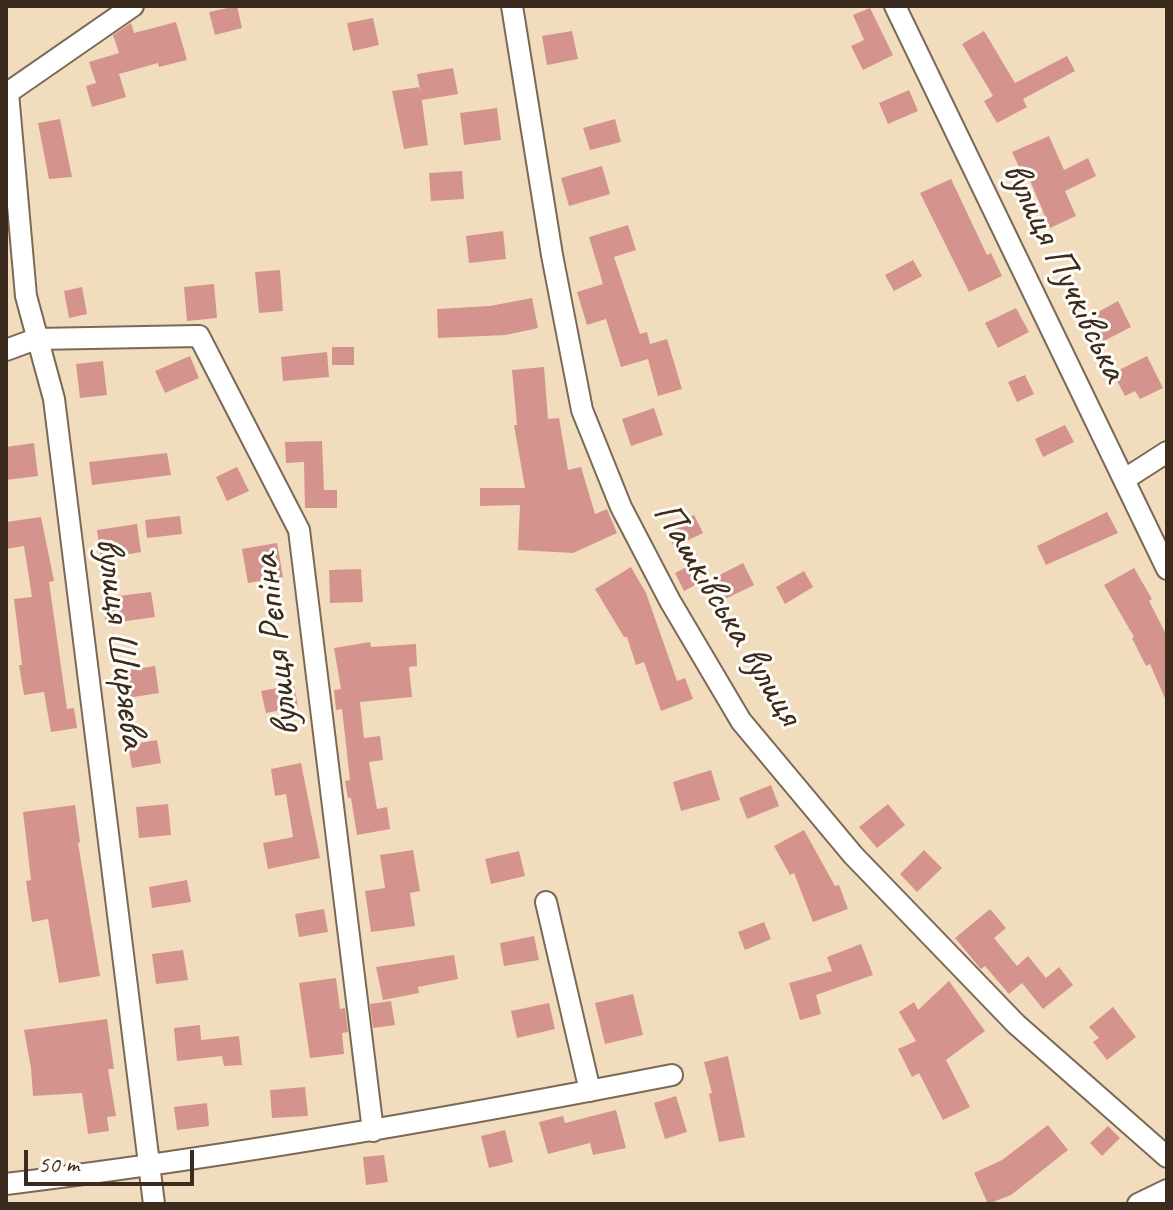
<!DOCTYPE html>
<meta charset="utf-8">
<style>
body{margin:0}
#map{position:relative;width:1173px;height:1210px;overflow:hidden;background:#f1ddbd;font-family:Caveat,sans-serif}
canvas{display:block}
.frame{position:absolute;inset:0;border:8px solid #3b2a1e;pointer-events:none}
.scale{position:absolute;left:24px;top:1150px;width:170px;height:36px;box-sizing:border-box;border:4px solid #3b2a1e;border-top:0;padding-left:10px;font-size:24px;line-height:28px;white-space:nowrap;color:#3b2a1e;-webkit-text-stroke:6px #fdfcf7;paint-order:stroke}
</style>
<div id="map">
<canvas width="1173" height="1210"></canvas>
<div class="frame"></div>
<div class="scale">50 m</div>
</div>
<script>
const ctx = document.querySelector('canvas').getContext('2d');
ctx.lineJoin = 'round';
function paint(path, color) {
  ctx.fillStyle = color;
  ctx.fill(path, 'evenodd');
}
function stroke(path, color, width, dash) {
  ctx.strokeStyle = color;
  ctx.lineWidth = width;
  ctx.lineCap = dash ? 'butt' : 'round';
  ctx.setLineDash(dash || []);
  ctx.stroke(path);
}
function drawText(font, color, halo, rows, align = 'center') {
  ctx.font = font + ' Caveat,sans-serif';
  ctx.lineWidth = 6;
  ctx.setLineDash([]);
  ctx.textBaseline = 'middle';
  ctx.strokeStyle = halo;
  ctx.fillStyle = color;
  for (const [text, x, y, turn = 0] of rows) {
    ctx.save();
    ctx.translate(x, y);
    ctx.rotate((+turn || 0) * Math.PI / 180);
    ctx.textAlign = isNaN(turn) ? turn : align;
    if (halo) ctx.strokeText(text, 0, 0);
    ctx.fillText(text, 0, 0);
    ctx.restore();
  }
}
const building = new Path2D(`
 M237,6l5,22 -27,7 -6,-23z
 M870,8l23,47 -30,15 -12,-24 13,-6 -11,-25z
 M373,18l6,27 -26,6 -6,-28z
 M176,22l11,38 -28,7 -1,-4 -39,11 7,23 -34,10 -6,-21 10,-3 -7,-21 30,-9 -6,-18 18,-12 3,10z
 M572,31l6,28 -31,6 -5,-29z
 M984,31l31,52 52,-27 8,15 -52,28 4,8 -30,16 -13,-22 9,-5 -31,-52z
 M453,68l5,26 -36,6 -5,-26z
 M420,87l8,58 -24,4 -12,-58z
 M909,90l9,21 -30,13 -9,-21z
 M497,108l4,32 -37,5 -4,-32z
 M60,119l12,58 -23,2 -11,-56z
 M615,119l6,23 -31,8 -7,-22z
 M1049,136l15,34 24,-12 8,18 -31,15 11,25 -26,12 -21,-50 -4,2 -13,-28z
 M602,166l8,28 -41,12 -8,-28z
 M462,171l2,28 -33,2 -2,-28z
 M951,179l36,76 4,-2 11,23 -33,16 -49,-99z
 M628,225l8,25 -22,7 26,77 7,-2 3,12 17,-5 15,50 -24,7 -10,-37 -27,8 -15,-48 -19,6 -10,-33 26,-8 -14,-47z
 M503,231l3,28 -37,4 -3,-27z
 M913,260l9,16 -28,15 -9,-16z
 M280,270l3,41 -24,2 -4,-41z
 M214,284l3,34 -30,3 -3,-34z
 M82,287l5,27 -18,4 -5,-27z
 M532,298l6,30 -32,7 -68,3 -1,-29 53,-3z
 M1118,301l13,26 -29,15 -13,-25z
 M1016,308l13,24 -31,16 -13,-25z
 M332,347h22v18h-22z
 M327,352l2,25 -46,4 -2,-24z
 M190,356l9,22 -34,15 -10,-22z
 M1147,356l16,32 -23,11 -5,-8 -10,5 -12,-23z
 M103,361l4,34 -27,3 -4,-34z
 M544,367l4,52 11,-1 9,52 13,-3 14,47 12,-5 10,24 -44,20 -55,-3 2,-45 -40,1v-18h45l-11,-63h3l-5,-55z
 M1025,375l9,19 -17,8 -9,-20z
 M654,408l9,27 -32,11 -9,-27z
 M1065,425l9,17 -31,15 -8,-18z
 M322,441l2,49h13v18h-32l-1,-46 -18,1 -1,-21z
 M34,443l4,33 -32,4v-33z
 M167,453l4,22 -79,10 -3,-23z
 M237,467l12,24 -22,10 -11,-24z
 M1107,512l11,21 -72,32 -9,-19z
 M694,515l9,18 -29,14 -9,-19z
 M180,516l2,18 -35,4 -2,-18z
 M41,517l13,64 -5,1 18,127 7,-1 3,20 -26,4 -7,-40 -20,3 -5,-30h3l-8,-66 18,-2 -8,-51 -18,3v-27z
 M137,524l4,28 -40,7 -4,-29z
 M277,543l6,34 -35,6 -6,-34z
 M743,563l11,22 -39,19 -11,-21z
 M692,564l9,18 -17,9 -9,-18z
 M631,567l15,26 31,88 8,-3 8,21 -32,12 -17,-49 -8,3 -9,-28h-3l-29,-48z
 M1134,568l18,31 -3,2 18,35v67l-17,-39 -4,2 -14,-28 2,-1 -30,-52z
 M361,569l2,33 -33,1 -1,-33z
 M804,571l9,16 -28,17 -9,-17z
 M151,592l4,25 -49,7 -4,-26z
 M370,642l1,5 45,-3 1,22 -8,1 3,30 -52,5 4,36 16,-2 3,24 -14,2 8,47 10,-2 3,22 -33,6 -6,-37h-3l-3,-17 5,-1 -8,-71 -6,1 -2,-20 7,-1 -7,-41z
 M155,666l4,27 -38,6 -4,-27z
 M294,685l4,22 -32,6 -5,-22z
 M157,740l4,23 -29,5 -4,-23z
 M301,763l19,95 -52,11 -5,-26 30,-6 -7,-43 -11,2 -4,-27z
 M711,770l9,30 -39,11 -8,-29z
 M771,785l8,21 -32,13 -8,-21z
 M168,804l3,31 -32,3 -3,-31z
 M888,804l17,21 -28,23 -18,-21z
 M75,805l5,37 -2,1 22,133 -41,7 -11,-64 -16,3 -6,-41 5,-1 -8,-68z
 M804,830l31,56 4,-1 9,24 -35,13 -19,-49 -4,2 -16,-29z
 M413,850l7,41 -10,2 5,33 -44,6 -6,-41 20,-3 -5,-33z
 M924,850l18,18 -25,24 -17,-18z
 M519,851l6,25 -34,8 -6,-25z
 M187,880l4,22 -39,6 -3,-21z
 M324,909l4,23 -29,5 -4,-23z
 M990,909l16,19 -12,10 23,28 11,-10 18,22 13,-11 14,18 -30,24 -21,-26 -13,11 -24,-28 -4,3 -1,-1 -25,-30z
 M764,922l7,17 -26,11 -7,-18z
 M534,936l5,24 -35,6 -4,-23z
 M861,944l12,31 -57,20 5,19 -21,6 -11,-37 43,-12 -5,-14z
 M183,950l5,30 -32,4 -4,-30z
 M454,955l4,24 -40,8 1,6 -36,7 -7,-33z
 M336,978l4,31 5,-1 3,24 -6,1 2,21 -34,4 -11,-75z
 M949,981l36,50 -39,29 24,47 -27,13 -24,-47 -7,4 -14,-28 18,-8 -17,-29 15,-10 4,8z
 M633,994l10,41 -38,9 -10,-41z
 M391,1001l4,24 -22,3 -3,-24z
 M549,1003l6,26 -38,9 -6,-27z
 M1113,1007l23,30 -29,23 -14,-18 6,-4 -10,-11z
 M107,1019l7,50h-6l8,47 -9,1 2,14 -21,3 -6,-41 -49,3 -2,-28 -7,-38z
 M200,1025l1,15 38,-4 3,29 -18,1 -2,-10 -45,5 -3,-33z
 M728,1056l17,81 -26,5 -10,-48 3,-1 -8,-31z
 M305,1087l3,29 -36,2 -2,-28z
 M676,1096l11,36 -22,7 -11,-36z
 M207,1103l2,23 -32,4 -3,-23z
 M616,1110l10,38 -33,7 -3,-12 -42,11 -9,-32 24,-6 2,7z
 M1048,1125l20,25 -57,45 -23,9 -14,-31 28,-13z
 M1108,1126l12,12 -18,18 -12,-13z
 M505,1130l8,32 -24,6 -8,-32z
 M384,1155l4,27 -22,3 -3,-28z`);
const street = new Path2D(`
 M512,6l40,249 30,155 39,97 49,94 71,120 112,134 163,169 151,133
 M895,6l272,563
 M8,93l18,203 28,103 100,805
 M6,94l127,-88
 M6,350l30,-11 163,-3 100,194 74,601
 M1125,479l42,-27
 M546,902l44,189
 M6,1184c223,-27 445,-66 666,-109
 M1138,1204l29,-14`);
const streetNames = [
 ["вулиця Пучківська",1064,272,64],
 ["Пашківська вулиця",727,614,59],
 ["вулиця Ширяєва",120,643,83],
 ["вулиця Рєпіна",277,645,-97]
];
paint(building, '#d5938d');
stroke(street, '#7b6956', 24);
stroke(street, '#fff', 20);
drawText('40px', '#3b2a1e', '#fdfcf7', streetNames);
</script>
